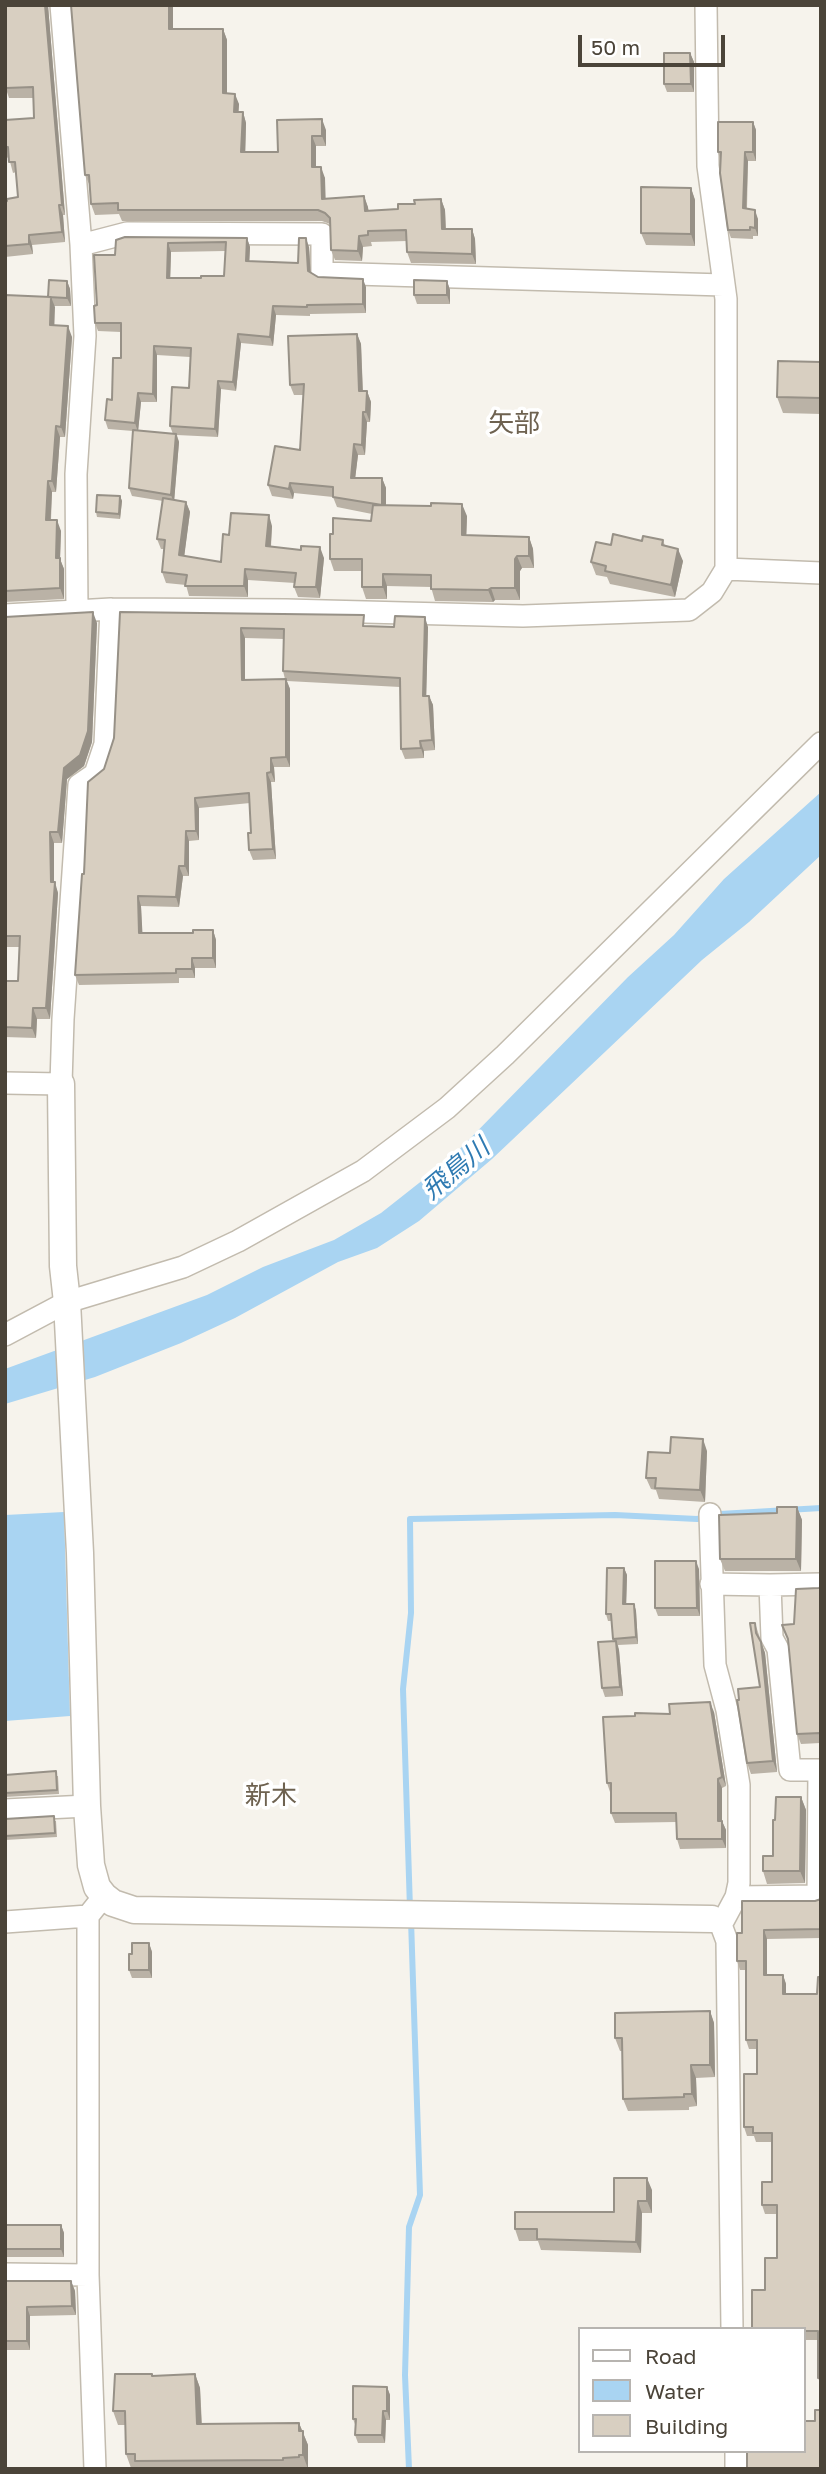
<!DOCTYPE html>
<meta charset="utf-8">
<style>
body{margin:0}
#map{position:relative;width:826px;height:2474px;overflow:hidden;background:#f6f3ec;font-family:"Golos Text",sans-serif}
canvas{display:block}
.frame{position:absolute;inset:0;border:7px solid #4b4439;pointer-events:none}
.legend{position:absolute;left:578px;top:2327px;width:228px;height:126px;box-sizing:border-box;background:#fff;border:2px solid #b7b4b0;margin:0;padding:9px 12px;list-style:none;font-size:21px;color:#4b4439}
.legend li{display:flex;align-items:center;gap:14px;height:35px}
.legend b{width:35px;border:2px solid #b7b4b0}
.scale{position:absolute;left:578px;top:35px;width:147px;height:32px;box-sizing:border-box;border:4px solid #4b4439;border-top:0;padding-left:9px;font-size:21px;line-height:24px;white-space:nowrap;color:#4b4439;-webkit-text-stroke:5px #fff;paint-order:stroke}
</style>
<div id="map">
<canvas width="826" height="2474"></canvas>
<div class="frame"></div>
<ul class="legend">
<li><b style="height:9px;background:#fff"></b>Road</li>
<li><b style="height:19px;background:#a9d4f2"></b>Water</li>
<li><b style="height:19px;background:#d8cfc1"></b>Building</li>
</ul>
<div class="scale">50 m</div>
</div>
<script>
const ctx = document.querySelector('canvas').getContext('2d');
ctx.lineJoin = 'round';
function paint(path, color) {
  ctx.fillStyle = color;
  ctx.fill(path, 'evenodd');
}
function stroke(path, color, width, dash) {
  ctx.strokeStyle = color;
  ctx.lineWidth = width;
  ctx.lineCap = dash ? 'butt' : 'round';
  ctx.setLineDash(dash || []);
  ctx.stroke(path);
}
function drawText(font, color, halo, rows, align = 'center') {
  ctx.font = font + ' "Golos Text","Noto Sans JP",sans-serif';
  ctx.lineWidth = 7;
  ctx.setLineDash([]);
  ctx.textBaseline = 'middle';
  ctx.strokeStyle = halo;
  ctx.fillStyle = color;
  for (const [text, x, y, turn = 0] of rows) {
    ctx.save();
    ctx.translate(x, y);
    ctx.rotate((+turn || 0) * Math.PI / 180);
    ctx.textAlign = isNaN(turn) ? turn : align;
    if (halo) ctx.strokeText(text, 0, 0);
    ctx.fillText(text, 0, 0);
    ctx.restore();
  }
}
const water = new Path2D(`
 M821,792v63l-72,67 -47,38 -210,199 -73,62 -42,27 -39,14 -103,56 -54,25 -86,34 -90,27v-35l202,-74 56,-28 71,-27 47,-27 71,-56 176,-180 46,-42 50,-56z
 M64,1512l6,204 -65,5v-206z`);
const stream = new Path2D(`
 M410,1909l-7,-220 8,-76 -1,-94 205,-4 82,4 23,-5 101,-6
 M409,2469l-4,-94 4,-148 11,-32 -9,-275`);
const minor = new Path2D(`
 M61,5l20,240 4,91 -9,138 1,138
 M81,245l46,-12 195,1v39l401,12
 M726,569l95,4
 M5,615l106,-6 175,1 237,6 166,-6 23,-18 14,-23v-270l-18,-133 -2,-161
 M5,1083l56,1 2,-65 16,-234 16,-11 10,-30 6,-135
 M5,1335l62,-33 116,-35 55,-26 125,-70 84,-63 58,-53 316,-312
 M710,1514l5,151 12,45 12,75v98l-3,14 -15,28
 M711,1584l59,1 2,53 6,11 12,121h29l-1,127
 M770,1585l51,-1
 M5,1810l82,-4
 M736,1897l85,-1
 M712,1919l9,6 6,16 5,388
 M5,1922l83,-6
 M5,2274l83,1
 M736,2451v18
 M95,2469l-7,-194v-359l16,-20`);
const tertiary = new Path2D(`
 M61,1084l2,182 4,36 13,251 7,253 4,59 6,22 7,9 9,7 21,7 578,9`);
const wall = new Path2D(`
 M5,5l43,1 17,209h-2l2,27 -33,3 1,9 -28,3v-55l13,-5 -2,-25 -3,1 -4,-15 -4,-1v-37l29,-2 -1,-20h-24l-2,-6h-2z
 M173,5v24h50l4,11v54l12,10 -1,8h5l3,11 -1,29h33l48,-22v16h-10v21l9,11v21l39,-3 5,15 29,-2 17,-5 26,-5 4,11 1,19h26l3,10 1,25 -65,-1 -4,-11v-11l-36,1 1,4 -9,1 -1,14 -27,-1 -4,-10 -1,-26 -8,-3h-200l-3,-7 -24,1 -4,-11 -1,-18 -5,-11z
 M690,53l4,9v30h-27l-3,-8z
 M753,122l3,8v31h-8l-1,47 11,11v17h-5v3l-22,-1 -3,-8 -8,-71 -2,-7z
 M691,188l4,12v46l-49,-1 -5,-12z
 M247,238l3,9 -1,14 49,2 11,-16 2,26 7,4 48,10v26l-56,1v2l-34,-1 -3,31 -32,-3 -5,48 -15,-2 -3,48 -41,-2 2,7 -5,58 12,2 4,10 -6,44 37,6 8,-27 43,-9 -1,21 53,11 -4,40 -22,-1 -4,-10 1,-4 -47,-3v17l-59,-1 -3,-11 -20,-2 -4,-11 2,-23h-3l-4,-10 6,-38 -31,-5 -3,-8 4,-57 -25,-2 -3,-9 7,-20 9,-42v-26l-23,-1 -3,-8 2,-18 18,-50 1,-15zM225,251l-1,25 -23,2h-31l1,-26zM157,355l33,2 -1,31 -19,38 3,8 -35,-3 3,-29h16z
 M67,281l3,8 1,17h-17v19l18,12 -7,100h-5l-4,55h-4l-1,28 10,11 -1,28 4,10v30l-59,3v-307l43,2z
 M447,281l3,9v14h-33l-3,-9z
 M357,334l4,10 2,47h4l4,11 -1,20h-3l-2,33h-7l-3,23h27l4,10v17l81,11 -1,19 63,2 4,12 1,19h-12l-2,3v29h-25l-2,2 -58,-1 -4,-14 -44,-1v13h-21l-4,-12v-16h-28l-4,-12 3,-25 38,-13 1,-7 -35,-7 -4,-10 -39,-4 -1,6 -21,-3 -4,-11 32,-35 3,-55h-9l-4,-10z
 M821,362v52l-38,-1 -6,-16z
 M120,496l2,5 -2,18 -23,-2 -1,-5z
 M663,540l2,6 18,15 -8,36 -65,-13 -3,-7 -11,-2 -5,-13 51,-21z
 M120,612l247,14 61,1 -2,69h3l4,9 2,45 -11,1v7l-19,1 -4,-10 -1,-62 -113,-6 3,8v78h-16l1,15h-4l5,77 -23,1 -4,-10 2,-17 -1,-30 -51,5v32l-10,1v35h-6l-4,31 -38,-1 1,27h51l20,-3 3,10v28h-21v10h-16v5l-100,2 -4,-10 9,-101 20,-105 10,-31zM245,638l39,1 -1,32 2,8 -40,1z
 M5,617l92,6 -5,119 -8,24 -17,13 -5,64h-8v39l4,11 -8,126h-13l-1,19 -31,-1v-56h13l1,-34h-14z
 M707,1451l-2,51 -46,-3 -3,-9 -5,-1 -5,-11 24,-25z
 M797,1507l5,13 -1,51h-76l-5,-12 57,-46z
 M624,1568l3,7 -1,29h8l2,7 2,33 -20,1 1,5 4,46 -18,1 -3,-9 12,-47 -2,-20h-4l-2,-7z
 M699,1569l1,47h-42l-3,-8z
 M821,1587v164l-1,-8 -19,1 -4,-10 -3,-110 25,-36z
 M755,1623l10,30 12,119 -26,2 -4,-11 -8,-63 21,-13z
 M714,1712l12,74 -4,2v33l4,9v18l-46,1 -3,-10 -1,-17 -61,1 -4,-10v-21h-1l-3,-9 28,-67z
 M5,1775l53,1 1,18 -54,3z
 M801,1797l5,13 -1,73 -38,1 -4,-13 10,-15z
 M5,1819l51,2 1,16 -52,3z
 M821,1899v39l-54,1v36h16l3,9v10h31l4,-17v408l-3,-7v-38h-15v-11l-38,-39 12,-32v-44h-12l-3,-9 10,-23v-40h-16l-2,-6h-7l-3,-9 13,-53v-25h-8l-3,-9v-70h-6l-3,-9 5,-28z
 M149,1943l3,9v26h-20l-3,-8 3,-16z
 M710,2011l4,12 1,54 -19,1 1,28 -8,1v3l-61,1 -5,-12 -1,-48h-2l-5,-13z
 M652,2190v23h-10l-1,40 -100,-3 -3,-9h-19l-4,-12 99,-17z
 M5,2225h56l3,8v24h-59z
 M5,2281h66l4,10 1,24 -46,1v34h-25z
 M152,2374l1,2 42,-2 5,14 2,36 97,-1 9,22v24l-177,-1 -5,-14 -1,-29h-7l-5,-14z
 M387,2387l3,8v25h-4l-1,23h-27l-3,-8 1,-8 -3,-8z`);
const shadedWall = new Path2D(`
 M45,5h3l17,210 -3,-10z
 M169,5h4v35l-4,-11z
 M223,29l4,11v64l-4,-11z
 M690,53l4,9v30l-3,-8z
 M235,94l4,10 -1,19 -4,-11z
 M243,112l3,11 -1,40 -4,-11z
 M322,119l4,11v16l-4,-10z
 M753,122l3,8v31l-3,-9z
 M312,136l4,10v32l-4,-11z
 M745,152l3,9 -2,55 -3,-8z
 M321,167l4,11 1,32 -4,-11z
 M691,188l4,12v46l-4,-12z
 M364,196l4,11 1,14 -4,-10z
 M441,199l4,11 1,29 -4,-10z
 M59,205l4,10 2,27 -3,-10z
 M755,210l3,9v17l-3,-8z
 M472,229l3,10 1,25 -4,-10z
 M29,235l3,10 1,9 -4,-10z
 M359,236l4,11 -1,14 -4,-10z
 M247,238l3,9 -1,23 -3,-9z
 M306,238l3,9 2,33 -3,-9z
 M168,243l3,9 -1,35 -3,-9z
 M363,279l3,8v26l-3,-9z
 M67,281l3,8 1,17 -4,-8z
 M447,281l3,9v14l-3,-9z
 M51,297l4,10 -1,29 -4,-11z
 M273,306l3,9 -3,31 -3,-9z
 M68,326l4,11 -7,100 -4,-10z
 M238,334l3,9 -5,48 -3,-9z
 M357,334l4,10 2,57 -4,-10z
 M154,346l3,9v47l-4,-8z
 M218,381l3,8 -3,48 -3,-8z
 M367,391l4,11 -1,20 -4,-10z
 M138,393l3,9 -3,30 -3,-9z
 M363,412l4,10 -2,33 -3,-10z
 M56,426l4,11 -4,55 -4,-11z
 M176,434l3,8 -5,61 -3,-8z
 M354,444l4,11 -4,33 -3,-10z
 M382,478l4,10v28l-4,-10z
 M48,481l4,11 -2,38 -4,-10z
 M290,483l4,10 -1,6 -4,-10z
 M120,496l2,5 -2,18 -1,-5z
 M186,502l4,10 -7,54 -4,-11z
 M462,504l5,12 -1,31 -4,-12z
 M269,515l3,11 -2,31 -4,-11z
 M57,520l4,11 -1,28 4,10v30l-4,-11 -4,-30z
 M529,537l4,12 1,19 -5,-12z
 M320,547l4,11 -4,40 -4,-11z
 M678,549l5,12 -8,36 -4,-12z
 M517,556l5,12 -2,3v29l-5,-12v-29z
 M245,569l3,11v17l-4,-11z
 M383,574l4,12v13l-4,-12z
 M491,588l4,12 -2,2 -5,-12z
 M93,612l4,11 -5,119 -8,24 -17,13 -5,64 -4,-11 6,-64z
 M425,617l3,10 -2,79 -3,-10z
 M241,628l4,10v51l-3,-9z
 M286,679l4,10v78l-4,-10z
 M429,696l4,9 2,45 -3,-10z
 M420,741l4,10v7l-3,-10z
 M271,758l3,9 1,15 -4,-10z
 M267,773l4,9 5,77 -3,-10z
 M195,798l4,10v32l-3,-9z
 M186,831l3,10v35l-4,-10z
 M50,832l4,11v42l1,-3 3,11 -8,126 -4,-11 5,-126z
 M179,866l4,10 -4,31 -3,-10z
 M138,896l3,10 2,37 -4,-10z
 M213,930l3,10v28l-3,-10z
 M192,958l3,10v10l-3,-9z
 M33,1008l4,11 -1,19 -4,-10z
 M703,1439l4,12 -2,51 -5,-12z
 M797,1507l5,13 -1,51 -5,-12z
 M696,1561l3,8 1,47 -3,-8z
 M624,1568l3,7 -1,36 -3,-7z
 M634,1604l2,7 2,33 -2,-7z
 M616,1641l3,9 4,46 -3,-9z
 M761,1642l4,11 12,119 -4,-11z
 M710,1702l4,10 12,74 -4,-9z
 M718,1779l4,9v42l-4,-9z
 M801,1797l5,13 -1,73 -5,-12z
 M722,1821l4,9v18l-4,-9z
 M764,1930l3,9v45l-3,-9z
 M149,1943l3,9v26l-3,-8z
 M783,1975l3,9v19l-3,-9z
 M710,2011l4,12 1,54 -5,-12z
 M691,2065l5,13 1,28 -5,-12z
 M647,2178l5,12v23l-5,-12z
 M638,2201l4,12 -1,40 -5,-11z
 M61,2225l3,8v24l-3,-8z
 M71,2281l4,10 1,24 -4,-9z
 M27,2307l3,9v34l-3,-9z
 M195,2374l5,14 2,50 -5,-14z
 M387,2387l3,8v25l-3,-9z
 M383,2411l3,9 -1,23 -3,-8z
 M299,2423l9,22v24l-5,-14 -4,-24z`);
const building = new Path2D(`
 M5,5h40l17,200h-3l3,27 -33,3v9l-24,2v-44l2,-1v-2l11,-2 -3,-35h-6l-1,-15h-3v-27l29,-2 -1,-31 -27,1z
 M71,5h98v24h54v64l12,1 -1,18h9l-2,40h37l-1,-32 45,-1v17h-10v31h9l1,32 42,-3 1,15 33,-2v-5h17l-1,-4 27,-1 1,30h30v25l-65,-2 -1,-22 -38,1v4l-9,1 -1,15 -27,-1 -1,-32 -5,-5 -7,-3h-200v-7l-27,1 -2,-29h-4z
 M664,53h26l1,31h-27z
 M718,122h35v30h-8l-2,56 12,2v18l-5,-1v3h-22l-8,-57 1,-21h-3z
 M641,187l50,1v46l-50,-1z
 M125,237l122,1 -1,23 52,2 1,-25h7l2,33 10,6 45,2v25l-56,1v2l-34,-1 -3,31 -32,-3 -5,48 -15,-1 -3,48 -45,-3 2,-39 17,1 2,-40 -37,-2 -1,48 -15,-1 -3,30 -30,-3 2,-21 5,1 1,-42h8v-35h-26l-1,-17 3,-1 -3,-50h21l1,-15zM226,242l-2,34h-23v2h-34l1,-35z
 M49,280l18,1v17l-19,-1z
 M414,280l33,1v14h-33z
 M5,295l46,2 -1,28 18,1 -7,101 -5,-1 -4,55h-4l-2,39h11l-1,38h4v30l-55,3z
 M357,334l2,57h8l-1,21h-3l-1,33 -8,-1 -3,34h31v27l-49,-8v-10l-43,-4 -1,6 -21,-4 7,-39 25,4 4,-66 -14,1 -2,-49z
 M778,361l43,1v36l-44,-1z
 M133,430l43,4 -5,61 -42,-7z
 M97,495l23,1 -1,18 -23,-2z
 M163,498l23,4 -7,53 42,7 2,-28 6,1 2,-22 38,2 -3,31 35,4v-4l19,1 -4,40h-22l2,-14 -51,-4 -1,17h-59l2,-11 -25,-3 3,-32 -8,-1z
 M431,503l31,1v31l67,2v19h-12l-2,3v29h-24l-3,2 -57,-1v-14l-48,-1v13h-21v-28h-32v-25h3v-16l38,3 2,-16 58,1z
 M613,534l29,7 1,-5 20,4 -1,5 16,4 -7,36 -66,-14 1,-5 -15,-4 5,-20 15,3z
 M93,612l-5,119 -8,24 -16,13 -6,64h-8l1,50h4l-9,126h-13l-1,20 -27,-1v-46h13l2,-45h-15v-319z
 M120,612l244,3 -1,11 31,1 1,-11 30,1 -2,79h6l3,44 -12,1 1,7 -20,1 -1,-71 -117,-7 1,-42 -43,-1 1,52 44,-1v78l-15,1v14l-4,1 6,76 -24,1 -1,-17h3l-2,-40 -54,5 1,33h-10l-1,35h-6l-3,31 -38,-1 1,37h54v-3h20v28h-21v11h-16v4l-101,2 7,-101h2l4,-92 16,-13 10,-31z
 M671,1437l32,2 -3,51 -45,-2 1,-10h-10l2,-26 22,1z
 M777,1507h20l-1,52h-76l-1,-44 58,-2z
 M655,1561h41l1,47h-42z
 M607,1568h17l-1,36h11l2,33 -23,2 -2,-25h-5z
 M821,1587v162h-1v-16l-23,1 -9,-95 -6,-14 12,-1 2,-35 23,-1z
 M750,1623h5l1,10 5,9 12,119 -26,2 -10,-63h2l-1,-11 22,-2z
 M616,1641l4,46 -18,1 -4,-46z
 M710,1702l12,75 -4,2v42h4v18h-45l-1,-26h-65v-30h-4l-4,-66 32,-1v-3l35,1 -1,-10z
 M56,1771l1,19 -52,3v-18z
 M776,1797h25l-1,74h-37v-15h10v-36h2z
 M54,1816l1,17 -50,3v-17z
 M821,1899v30l-57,1v45h19v19h34l1,-17h3v401h-3v-47h-15v-2h-51v-39h13v-32h12v-53h-15v-23h10v-49h-19v-6h-9v-53h13v-34h-11v-79h-9v-28h5v-32h73z
 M132,1943h17v27h-20v-16h3z
 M710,2011v54h-19l1,29h-8v3l-61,2 -1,-61h-7v-25z
 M614,2178h33v23h-9l-2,41 -99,-3v-10h-22v-17h99z
 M5,2225h56v24h-56z
 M5,2281h66l1,25 -45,1v34h-22z
 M115,2374h37v2l43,-2 2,50 102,-1v8h4v24h-4v2l-16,1v2l-148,1v-7h-9l-1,-43h-12z
 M353,2386l34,1v24h-4l-1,24h-27l1,-16h-3z
 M815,2410h6v59h-74v-18h56v-30h12z`);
const neighbourhoodNames = [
 ["矢部",514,424],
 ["新木",271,1796]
];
const waterNames = [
 ["飛鳥川",456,1169,-40]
];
paint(water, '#a9d4f2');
stroke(stream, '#a9d4f2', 6);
stroke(minor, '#c2bbae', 24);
stroke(tertiary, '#c2bbae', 29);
stroke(minor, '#fff', 21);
stroke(tertiary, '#fff', 26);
paint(wall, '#bab2a6');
paint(shadedWall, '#979187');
paint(building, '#d8cfc1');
stroke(building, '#979187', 2);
drawText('26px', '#6e6250', '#fff', neighbourhoodNames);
drawText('italic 26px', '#2e7ab2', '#fff', waterNames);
</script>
